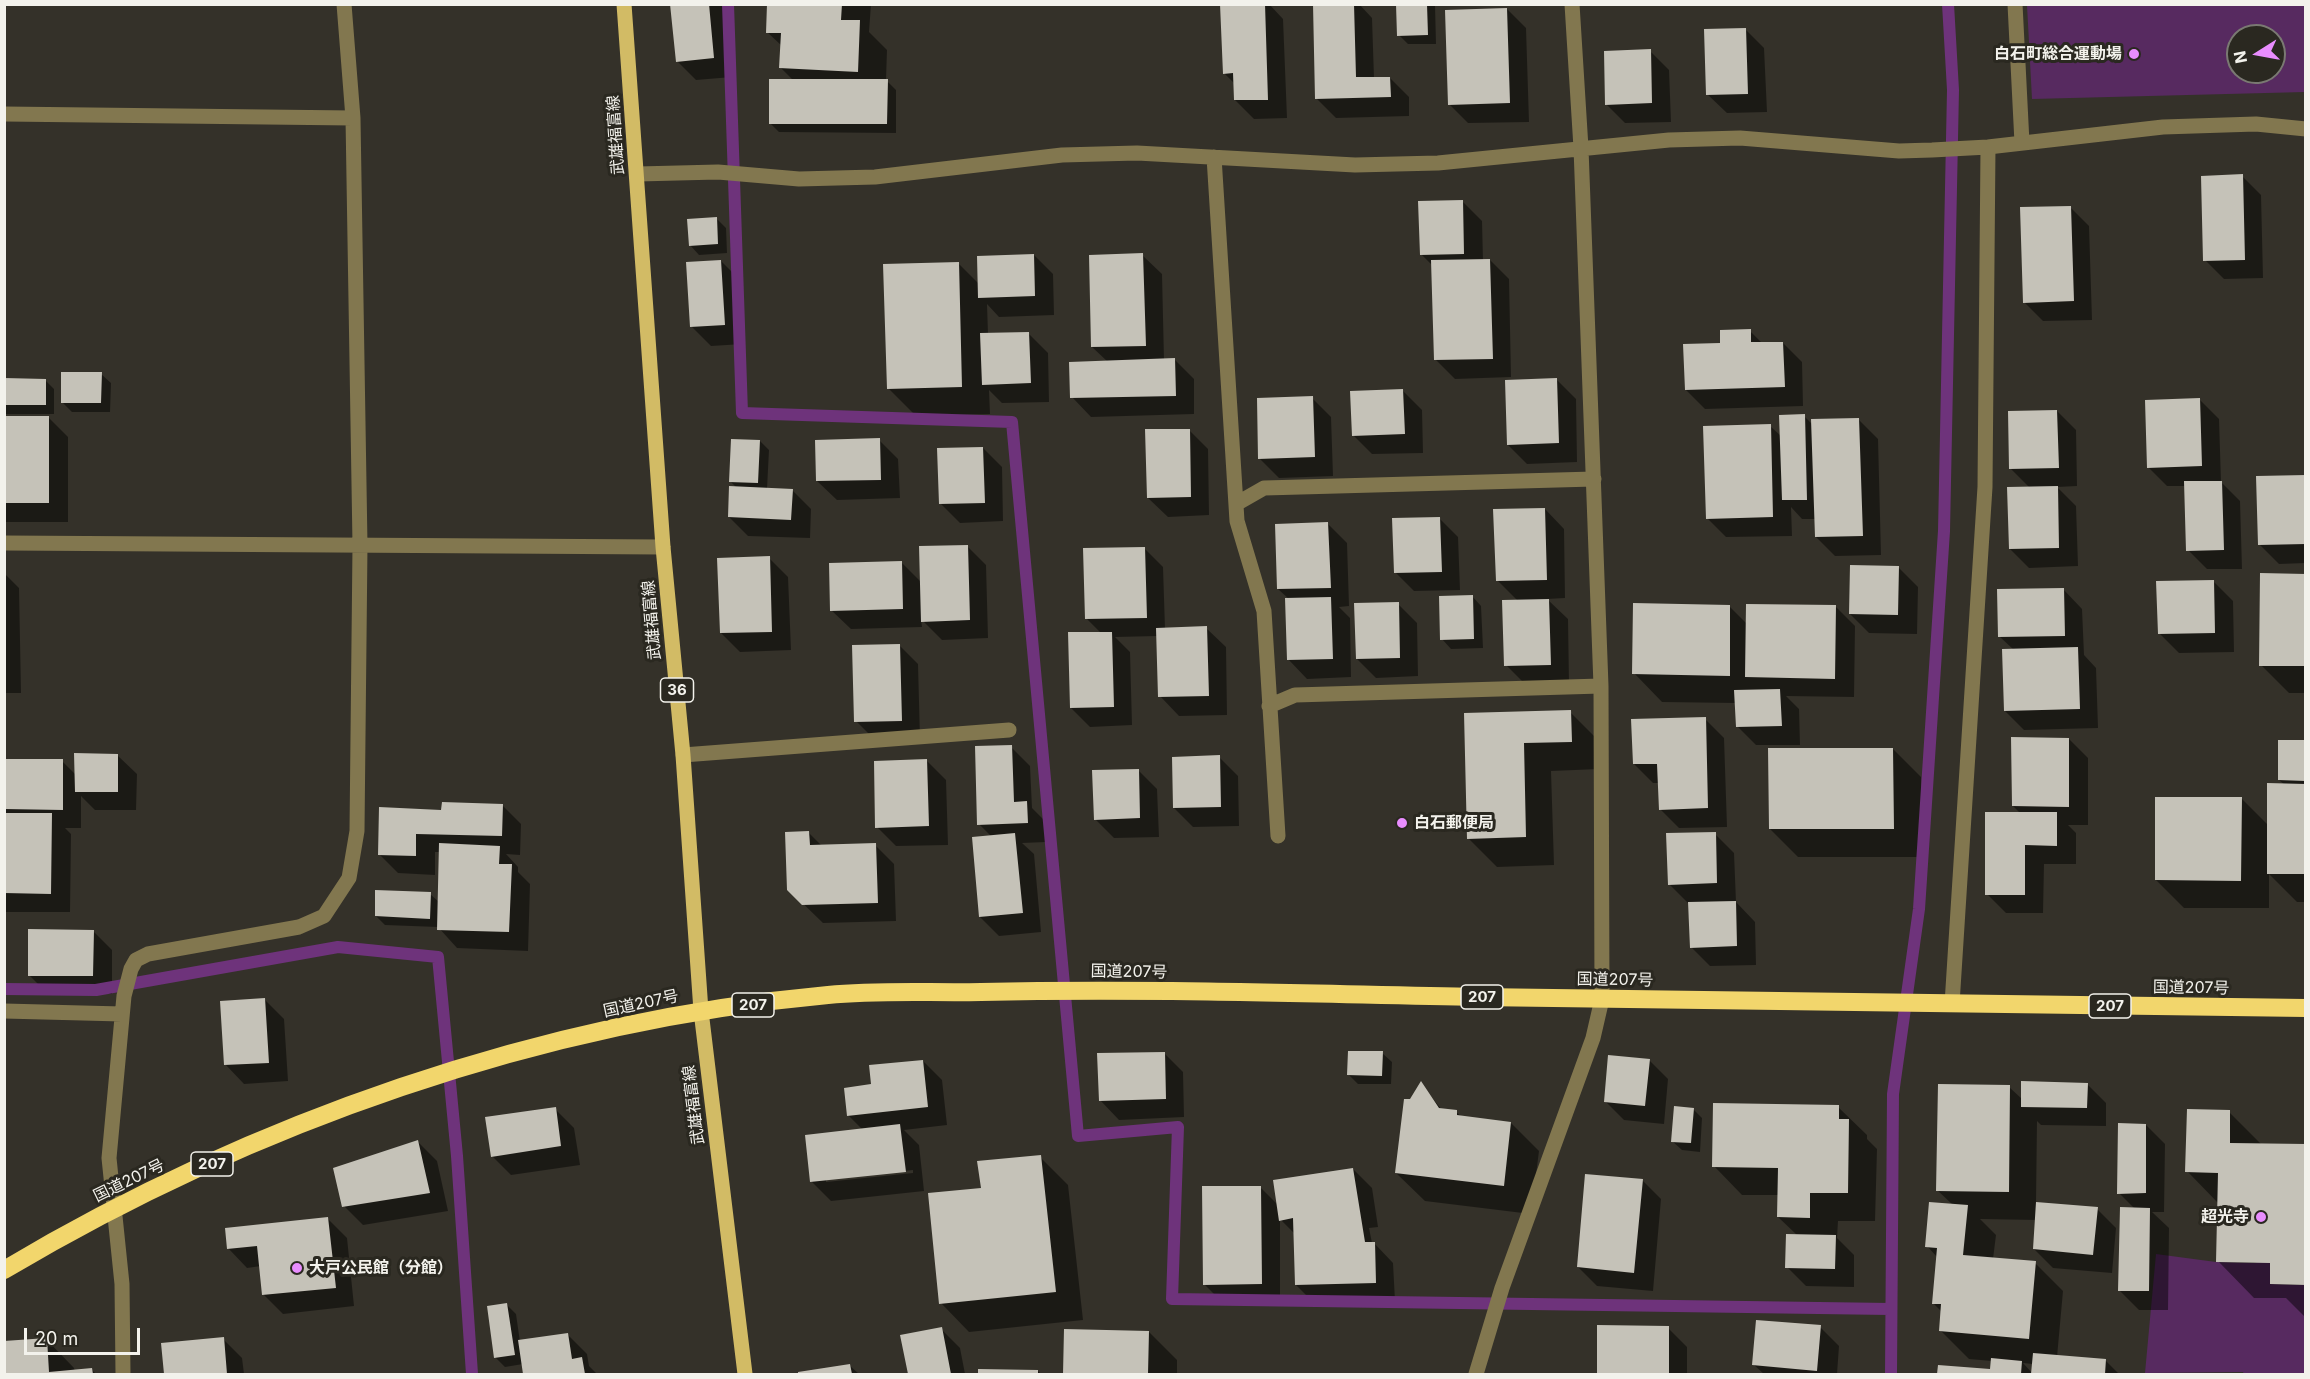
<!DOCTYPE html>
<meta charset="utf-8">
<style>
body{margin:0}
#map{position:relative;width:2310px;height:1379px;overflow:hidden;background:#343129;font-family:Inter,sans-serif}
canvas{display:block}
.frame{position:absolute;inset:0;border:6px solid #f3f2ec;pointer-events:none}
.north{position:absolute;left:2226px;top:24px;width:60px;height:60px;box-sizing:border-box;background:#2a2820;border:2px solid #7a7972;border-radius:50%;rotate:259deg;font-size:16px;font-weight:700;line-height:24px;text-align:center;color:#f3f2ec}
.north::after{content:'';display:block;margin:auto;width:21px;height:27px;background:#e98dfe;clip-path:polygon(50% 0,100% 100%,50% 72%,0 100%)}
.scale{position:absolute;left:24px;top:1328px;width:116px;height:27px;box-sizing:border-box;border:3px solid #f3f2ec;border-top:0;padding-left:8px;font-size:18px;line-height:21px;white-space:nowrap;color:#f3f2ec;-webkit-text-stroke:4px #2a2820;paint-order:stroke}
</style>
<div id="map">
<canvas width="2310" height="1379"></canvas>
<div class="frame"></div>
<div class="north">N</div>
<div class="scale">20 m</div>
</div>
<script>
const ctx = document.querySelector('canvas').getContext('2d');
ctx.lineJoin = 'round';
function paint(path, color) {
  ctx.fillStyle = color;
  ctx.fill(path, 'evenodd');
}
function stroke(path, color, width, dash) {
  ctx.strokeStyle = color;
  ctx.lineWidth = width;
  ctx.lineCap = dash ? 'butt' : 'round';
  ctx.setLineDash(dash || []);
  ctx.stroke(path);
}
function drawText(font, color, halo, rows, align = 'center') {
  ctx.font = font + ' Inter,"Noto Sans JP",sans-serif';
  ctx.lineWidth = 6;
  ctx.setLineDash([]);
  ctx.textBaseline = 'middle';
  ctx.strokeStyle = halo;
  ctx.fillStyle = color;
  for (const [text, x, y, turn = 0] of rows) {
    ctx.save();
    ctx.translate(x, y);
    ctx.rotate((+turn || 0) * Math.PI / 180);
    ctx.textAlign = isNaN(turn) ? turn : align;
    if (halo) ctx.strokeText(text, 0, 0);
    ctx.fillText(text, 0, 0);
    ctx.restore();
  }
}
const green = new Path2D(`
 M2027,5h278v87l-273,7zM2238,36h36v36h-36z
 M2271,1232l-1,52 35,1v89h-61l-1,-2 -98,1 11,-119 60,8 40,1z`);
const shadow = new Path2D(`
 M672,4h53l7,73 -36,3 -19,-19z
 M769,4h102l-2,28 18,18 -1,30 10,10v43l-117,-1 -9,-9 23,-43 -12,-12 1,-22 -15,-14z
 M1222,4h47l14,15 4,99 -33,1 -19,-19v-16l-11,-11z
 M1314,4h45l13,14 2,60h16l19,19v19l-73,2 -19,-19z
 M1398,4l37,1 1,39h-28l-9,-9z
 M1507,9l19,19 3,94 -61,1 -19,-19z
 M1745,29l19,19 3,64 -40,1 -20,-19z
 M1650,51l19,19 2,52 -46,1 -19,-19z
 M2242,176l19,19 2,83 -39,1 -19,-19z
 M1463,202l19,19 1,40 7,-1 19,19 2,98 -56,2 -19,-19 -3,-94 -12,-12z
 M2070,207l19,19 3,94 -49,1 -19,-19z
 M716,218l10,10 1,25 -28,2 -9,-10z
 M1034,255l19,19 1,41 -55,2 -12,-13 1,30h41l19,19 1,49 -47,1 -13,-13 1,24 -74,2 -28,-28 70,-125 22,22z
 M1142,255l20,19 2,86h11l19,19v35l-103,3 -19,-20 36,-35 -16,-15z
 M721,261l19,19 3,64 -32,2 -19,-19z
 M1750,331l13,13 20,-1 19,19 1,44 -98,3 -19,-19 36,-46z
 M101,374l10,9 -1,29h-38l-9,-9z
 M4,380h41l9,9v25h-49z
 M1557,380l19,19 1,63 -50,2 -19,-19z
 M1403,391l19,19 1,43 -51,1 -19,-19z
 M1312,398l19,19 2,59 -54,2 -20,-20z
 M2200,400l19,19 2,63 19,19 2,68h-35l-19,-19 -2,-64h-19l-19,-19z
 M2057,411l19,19 1,56 -20,1 19,19 2,60 -49,2 -19,-19 20,-61 -19,-19z
 M1804,416l9,9 46,-5 19,19 3,116 -46,1 -19,-19v-18h-14l-11,-12 1,29 -66,1 -19,-19 63,-92 11,10z
 M4,417l45,1 19,19v85h-64z
 M1189,430l19,19 1,66 -41,2 -20,-19z
 M879,440l19,19 2,39 -63,2 -20,-19z
 M760,441l9,9 -2,39 25,1 19,19 -1,29 -62,-2 -19,-19 8,-29 -6,-6z
 M983,448l19,19 1,54 -43,2 -20,-20z
 M2306,476v87l-27,1 -19,-19z
 M1545,509l19,20 1,69 -18,1 21,20 1,65h-44l-19,-19 12,-64 -21,-21z
 M1439,518l19,19 2,53 -46,1 -19,-19z
 M1328,524l19,19 2,63 -10,1 11,11 1,59 -44,2 -19,-20 2,-59 -12,-11z
 M967,546l19,19 2,73 -46,2 -21,-21 1,8 -71,2 -20,-19 70,-48 21,21z
 M1144,548l19,19 2,62 41,-1 20,19 1,68 -48,1 -19,-20 -2,-60 -43,1 15,15 2,73 -42,2 -19,-19 30,-75 -14,-14z
 M769,558l19,19 3,73 -51,2 -19,-19z
 M1899,568l19,19 -1,47 -48,-1 -19,-19z
 M4,573l15,15 2,105h-17z
 M2306,575v118h-17l-28,-28z
 M2214,582l19,19 1,51 -55,1 -19,-19z
 M2063,589l19,20 2,46 12,13 2,60 -74,2 -19,-19 9,-61 -14,-13z
 M1472,596l9,10 2,42 -32,1 -9,-10z
 M1398,604l19,19 1,53 -42,2 -19,-19z
 M1729,606l18,18 89,-17 19,19 -1,71 -68,-1 13,13 1,36h-44l-19,-19 -1,-23 -74,-1 -28,-29z
 M899,645l19,19 2,75 -45,1 -19,-19z
 M1570,712l28,28 1,29 -48,2 3,94 -57,2 -28,-28 -4,-125z
 M1705,719l19,19 3,89 -48,1 -19,-19 -1,-26h-6l-19,-19z
 M2069,739l19,19v67h-20l8,8v31h-32l-1,49h-37l-19,-19 34,-80 -8,-8z
 M2306,741v161h-9l-28,-28v34h-85l-28,-28 85,-82 28,28 16,-41 -6,-5z
 M1011,747l19,19 2,42 14,14v20l-24,1 12,11 7,78 -42,4 -19,-19 12,-80 -13,-13z
 M1893,749l28,28 1,80h-124l-28,-28z
 M117,755l20,19 -1,36h-41l-14,-14v32h-16l6,6 -1,78h-66v-97h3l-3,-3v-51h58l14,14z
 M1219,757l19,19 1,50 -46,1 -19,-19z
 M927,761l19,19 2,65 -52,1 -19,-19z
 M1138,770l19,19 2,48 -45,1 -19,-19z
 M502,805l19,19 -1,31 -14,-1 12,13v5l12,12 -2,67 -71,-3 -19,-21 -53,-2 -9,-9 54,-22 9,8 1,-50h-5v23l-37,-2 -19,-19 64,-43z
 M808,832l14,14 53,-1 19,19 2,57 -73,2 -35,-34z
 M1715,834l19,19 2,49 19,20 1,43 -46,1 -19,-19 -3,-44 -19,-19z
 M93,931l19,19v44h-64l-19,-19z
 M265,1000l19,19 4,62 -44,3 -19,-20z
 M1164,1053l19,19 1,45 -65,3 -19,-20z
 M1382,1053l10,9 -1,22h-33l-9,-9z
 M1649,1060l19,19 -4,45 -40,-4 -19,-19z
 M923,1061l19,19 5,45 -43,5 15,15 5,46 -93,10 -19,-19 51,-52 -15,-15 25,-29zM913,1170v3l-87,9v-3z
 M1421,1084l21,26 14,2 6,5 49,6 28,28 -8,63 -106,-13 -29,-28 15,-72z
 M2087,1084l19,19v23l-65,-1 -4,-4 -1,82 61,6 19,19 -4,45 -59,-5 -19,-19 3,-29 -57,-1 16,16 -3,24 42,4 28,28 -6,66 49,4 13,13h-180v-8l52,5 1,-10 -23,-2 -28,-28 1,-19 -9,-9 4,-46 -10,-11 26,-41 -16,-15 72,-103 13,12zM2023,1363l10,1v10z
 M1838,1107l29,28v4l10,10 -2,72h-37l-1,17 17,17v32l-48,-1 -19,-19 10,-32 -19,-18 1,-22h-37l-28,-29z
 M555,1109l19,19 6,37 -69,10 -19,-19z
 M1693,1109l9,9 -2,34 -18,-2 -10,-9z
 M2229,1112l33,33 44,1v172l-20,-20h-32l-36,-37 1,-57 -32,-33z
 M2146,1125l19,19 -1,68h-12l17,16 -1,82h-29l-19,-19 15,-82 -16,-16z
 M418,1142l19,19 11,50 -85,14 -19,-19z
 M1040,1157l28,28 15,135 -114,12 -28,-29z
 M1353,1169l19,19 6,39 -9,1 3,15h2l19,20 2,38 -80,3 -19,-19 -1,-51 -15,-15v84h-57l-19,-19 56,-97 18,18z
 M1642,1180l19,19 -8,92 -56,-5 -19,-19z
 M327,1218l20,20 7,68 -71,8 -19,-19 -3,-29 -14,2 -19,-20z
 M506,1304l10,10 4,28 48,-7 19,19 2,12 8,8h-72l-2,-10 -18,3 -9,-9z
 M1820,1327l19,19 -2,28h-73l-10,-9z
 M1668,1328l19,19v27h-89z
 M941,1329l19,19 5,26h-56l-7,-38z
 M1149,1332l28,28v14h-112z
 M46,1339l28,29 1,4 17,-2 4,4h-92v-31z
 M223,1339l19,19 2,16h-79l-2,-30z
 M849,1365l10,9h-59v-1z
 M980,1370l58,1 3,3h-62z`);
const stream = new Path2D(`
 M728,4l14,409 270,9 66,714 100,-9 -6,172 718,10
 M4,989l92,1 242,-43 100,10 19,199 15,218
 M1891,1374l2,-280 26,-185 25,-378 9,-441 -5,-86`);
const building = new Path2D(`
 M670,4h39l5,54 -38,4z
 M767,4h75l-1,16h19l-2,52 -79,-4 2,-35h-15z
 M1220,4h45l3,96h-34l-1,-27 -10,1z
 M1313,4h41l2,73h34l1,20 -76,2z
 M1396,4h31l1,31 -31,1z
 M1507,8l3,95 -62,2 -3,-95z
 M1746,28l2,66 -42,1 -2,-66z
 M1651,49l1,54 -47,2 -1,-54z
 M769,79h119l-1,45h-118z
 M2243,174l2,86 -42,1 -2,-85z
 M1463,200l1,54 -44,1 -2,-54z
 M2071,206l3,95 -51,2 -3,-96z
 M717,217l1,27 -29,2 -2,-27z
 M1143,253l3,93 -55,1 -2,-92z
 M1034,254l1,42 -57,2 -1,-42z
 M1490,259l3,100 -59,1 -3,-100z
 M721,260l4,65 -35,2 -4,-65z
 M959,262l3,125 -75,2 -4,-125z
 M1751,329v13h32l2,45 -100,3 -2,-46 37,-1v-13z
 M1029,332l2,51 -49,2 -2,-52z
 M1175,358l1,38 -106,2 -1,-36z
 M61,372h41l-1,31h-40z
 M4,378l42,1v26h-42z
 M1557,378l2,65 -52,2 -2,-65z
 M1403,389l2,45 -53,2 -2,-45z
 M1313,396l2,61 -57,2 -1,-61z
 M2200,398l2,68 -55,2 -2,-68z
 M2057,410l2,58 -50,1 -1,-58z
 M1805,414l2,86h-25l-3,-85z
 M4,416h45v87h-45z
 M1859,418l4,118 -48,1 -4,-118z
 M1771,424l2,93 -67,2 -3,-93z
 M1145,429h45l1,68 -44,1z
 M880,438l1,42 -65,1 -1,-41z
 M731,439l29,1 -2,43 -29,-1z
 M983,447l2,56 -46,1 -2,-56z
 M2306,475v69l-48,1 -2,-69z
 M2184,481h38l2,69 -38,1z
 M729,486l64,3 -2,31 -63,-3z
 M2058,486l1,62 -50,1 -2,-62z
 M1545,508l2,72 -51,1 -3,-72z
 M1440,517l2,55 -48,1 -2,-55z
 M1328,522l3,66 -54,1 -2,-65z
 M968,545l2,75 -49,2 -2,-76z
 M1145,547l2,71 -62,1 -2,-71z
 M770,556l2,76 -52,1 -3,-75z
 M902,561l1,48 -73,2 -1,-48z
 M1850,565l49,1 -1,49 -49,-1z
 M2260,573l46,1v92h-47z
 M2214,580l1,53 -57,1 -2,-53z
 M2064,588l1,48 -67,1 -1,-48z
 M1473,595l1,44 -34,1 -1,-44z
 M1331,597l2,62 -46,1 -2,-62z
 M1549,599l2,66 -47,1 -2,-66z
 M1399,602l1,56 -44,1 -2,-56z
 M1633,603l97,2v71l-98,-2z
 M1746,604l90,1 -1,74 -90,-2z
 M1207,626l2,70 -51,1 -2,-69z
 M1068,632h44l2,75 -44,1z
 M900,644l2,77 -48,1 -2,-77z
 M2078,647l2,62 -76,2 -2,-62z
 M1780,689l2,37 -46,1 -2,-37z
 M1571,710l1,32 -48,1 2,94 -59,2 -3,-126z
 M1706,717l2,91 -49,2 -2,-46h-24l-2,-45z
 M2011,737l58,1v69l-57,-1z
 M2278,740h28v41l-28,-1z
 M1012,745l2,57 13,-1 1,22 -51,2 -2,-79z
 M1768,748h125l1,81h-125z
 M74,753l44,1v38h-43z
 M1220,755l1,52 -48,1 -1,-51z
 M4,759h59v51l-59,-1z
 M927,759l2,67 -54,2 -1,-67z
 M1139,769l1,49 -46,2 -2,-50z
 M2267,783l39,1v90h-39z
 M2155,797h87l-1,84 -86,-1z
 M442,802l61,2 -1,32 -86,-2v22l-38,-1 1,-48 62,3z
 M1985,812h72v34l-32,-1v50h-40z
 M4,813h48l-1,81 -47,-1z
 M809,831l1,14 66,-2 2,60 -76,2 -15,-15 -2,-58z
 M1716,832l1,51 -49,2 -2,-52z
 M1015,833l8,80 -44,4 -7,-80z
 M439,843l61,3 -1,18h13l-3,68 -72,-2z
 M375,890l56,2 -1,27 -55,-3z
 M1736,901l1,45 -47,2 -2,-46z
 M28,929l66,1 -1,46h-65z
 M265,998l4,65 -45,2 -4,-64z
 M1348,1051h35l-1,25 -35,-1z
 M1165,1052l1,47 -67,2 -2,-48z
 M1608,1055l42,4 -5,47 -41,-4z
 M923,1060l5,47 -81,9 -3,-28 27,-4 -2,-19z
 M1421,1081l18,27 18,2v5l54,7 -7,64 -109,-13 9,-74h6z
 M2021,1081l67,2 -1,25 -66,-1z
 M1938,1084l72,1 -1,107 -73,-1z
 M1713,1103l126,2v14h10l-1,74h-38v25l-33,-1 1,-49 -66,-1z
 M1674,1106l20,2 -3,35 -20,-1z
 M556,1107l5,39 -70,11 -6,-40z
 M2187,1109l43,1v33l76,1v141l-36,-1v-21l-54,-1 2,-89 -33,-1z
 M2118,1123l28,1v69l-29,1z
 M900,1124l6,48 -96,10 -5,-47z
 M418,1140l12,53 -88,14 -9,-39z
 M1041,1155l15,137 -117,12 -11,-111 53,-5 -4,-27z
 M1353,1168l12,74h10l1,41 -81,2 -2,-67 -14,3 -6,-41z
 M1585,1174l58,5 -9,94 -57,-6z
 M1202,1186h59l1,98 -59,1z
 M1929,1202l39,3 -5,50 73,6 -7,78 -90,-8 2,-27h-9l5,-56 -12,-1z
 M2036,1202l62,5 -5,48 -60,-6z
 M2120,1207l30,1 -1,83h-31z
 M328,1217l8,71 -74,7 -5,-49 -30,3 -2,-21z
 M1786,1234l50,1 -1,34 -50,-1z
 M507,1303l8,52 -21,3 -7,-52z
 M1756,1320l65,5 -4,46 -65,-6z
 M1597,1325l72,1v48h-72z
 M942,1327l9,47h-43l-8,-39z
 M1064,1329l85,2 -1,43h-85z
 M568,1333l4,26 10,-2 3,17h-62l-5,-34z
 M224,1337l3,37h-63l-3,-31z
 M47,1338l2,34 43,-4 1,6h-89v-33z
 M2033,1353l73,6 -1,15h-74z
 M1991,1358l31,3 -1,13h-84l1,-9 52,4z
 M850,1364l2,10h-54v-2z
 M978,1369l60,1v4h-60z`);
const minor = new Path2D(`
 M2015,4l7,139
 M4,114l349,4
 M1214,157l23,364 27,90 14,225
 M638,174l80,-2 81,7 76,-2 187,-22 75,-2 218,12 83,-2 231,-23 71,-2 159,13 33,-1 56,-3 175,-20 93,-3 50,5
 M1236,504l28,-16 330,-9
 M4,543l659,4
 M1269,706l26,-11 306,-9
 M683,755l326,-25
 M1952,1004l33,-517 3,-340
 M4,1011l118,3
 M123,1374l-1,-90 -13,-126 15,-162 7,-27 5,-9 12,-6 151,-27 25,-11 25,-38 8,-47 3,-286 -7,-427 -9,-114
 M1476,1374l26,-86 91,-250 9,-39 -1,-313 -20,-538 -9,-144`);
const major = new Path2D(`
 M624,4l39,543 20,208 18,256 44,363`);
const highway = new Path2D(`
 M4,1270c247,-147 537,-249 824,-275 50,-5 102,-2 153,-3 166,-4 331,2 497,5 276,5 552,8 828,11`);
const markers = [
 [2134,54,6,"#e98dfe"],
 [1402,823,6,"#e98dfe"],
 [2261,1217,6,"#e98dfe"],
 [297,1268,6,"#e98dfe"]
];
const shields = [
 [677,690,33],
 [1482,997,42],
 [753,1005,42],
 [2110,1006,42],
 [212,1164,42]
];
const shieldNames = [
 ["36",677,690],
 ["207",1482,997],
 ["207",753,1005],
 ["207",2110,1006],
 ["207",212,1164]
];
const poiNames = [
 ["白石町総合運動場",2122,54],
 ["白石郵便局",1414,823,"left"],
 ["超光寺",2249,1217],
 ["大戸公民館（分館）",309,1268,"left"]
];
const streetNames = [
 ["武雄福富線",616,135,-94],
 ["武雄福富線",652,620,-95],
 ["国道207号",1129,972,1],
 ["国道207号",1615,980,1],
 ["国道207号",2191,988,1],
 ["国道207号",641,1004,-12],
 ["武雄福富線",694,1105,-97],
 ["国道207号",129,1181,-26]
];
paint(green, '#572a60');
paint(shadow, '#0007');
stroke(stream, '#6e337b', 12);
paint(building, '#c5c2b8');
stroke(minor, '#82774f', 15);
stroke(major, '#d2bb65', 15);
stroke(highway, '#f2d66c', 18);
for (const [x, y, r, color] of markers) {
  const dot = new Path2D();
  dot.arc(x, y, r, 0, 2 * Math.PI);
  ctx.fillStyle = color;
  ctx.fill(dot);
  stroke(dot, '#2a2820', 2);
}
for (const [x, y, w] of shields) {
  const box = new Path2D();
  box.roundRect(x - w / 2, y - 12, w, 24, 4.5);
  ctx.fillStyle = '#2a2820';
  ctx.fill(box);
  stroke(box, '#f3f2ec', 1.5);
}
drawText('bold 15px', '#f3f2ec', null, shieldNames);
drawText('bold 16px', '#f3f2ec', '#2a2820', poiNames, 'right');
drawText('16px', '#f3f2ec', '#2a2820', streetNames);
</script>
